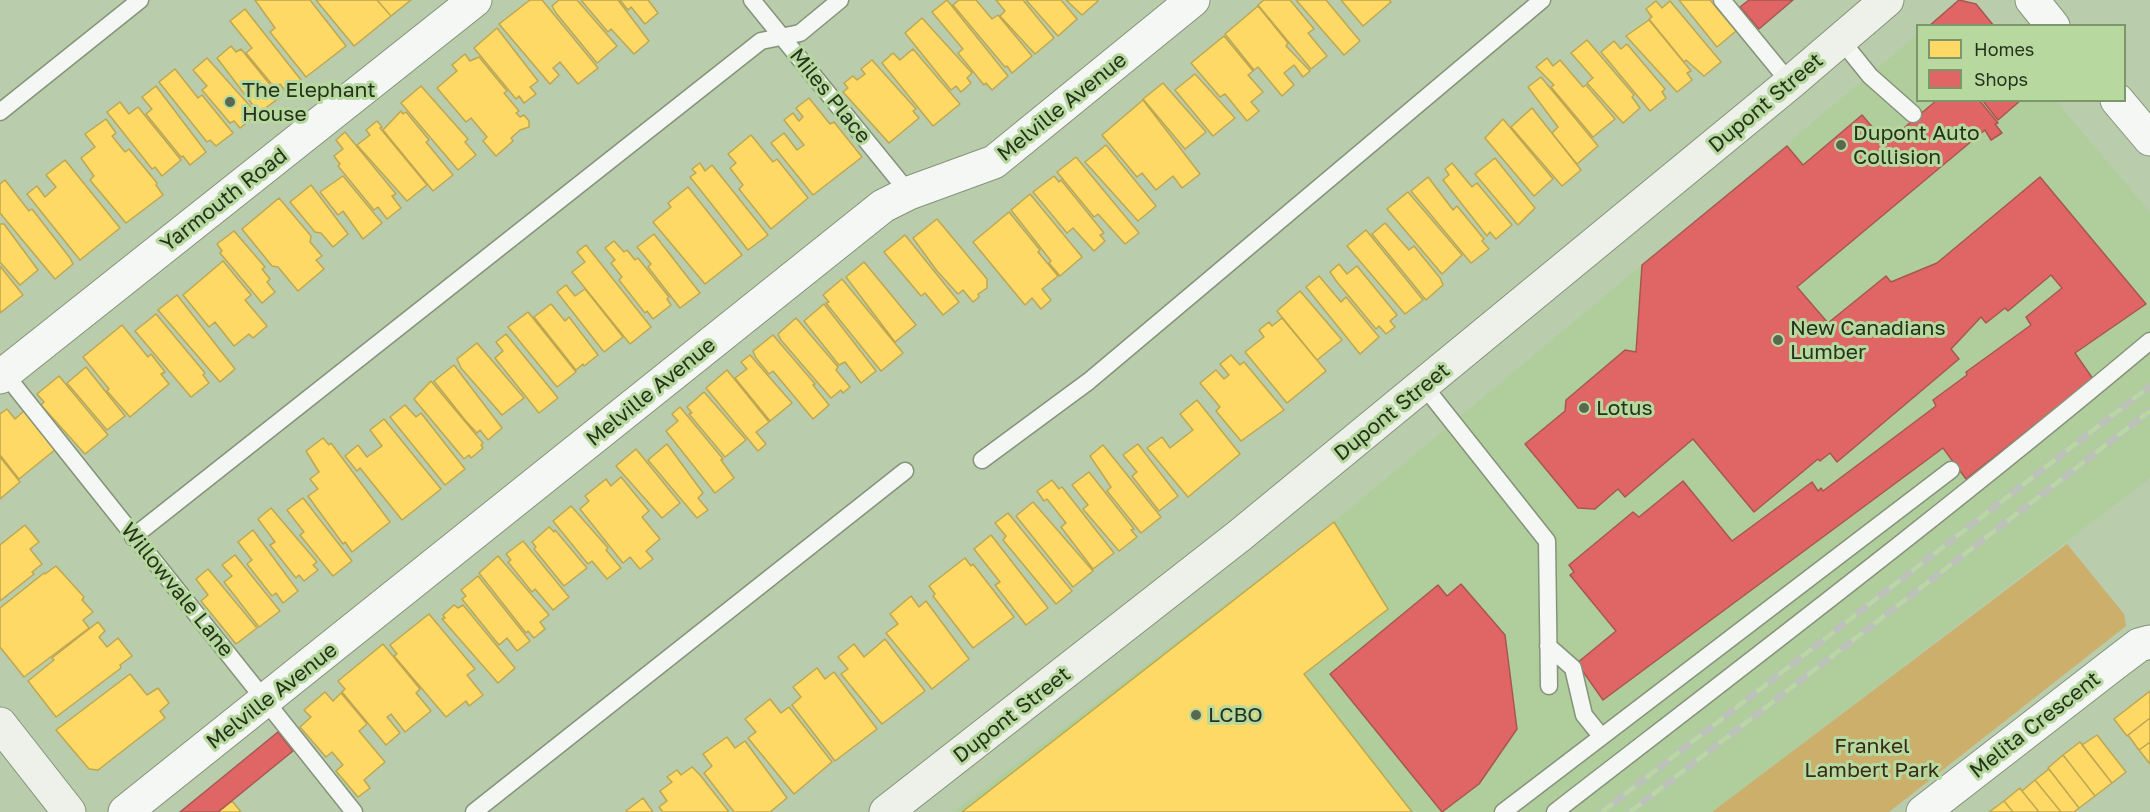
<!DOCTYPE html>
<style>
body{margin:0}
#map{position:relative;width:2150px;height:812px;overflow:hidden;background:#b9ccac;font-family:"Golos Text",sans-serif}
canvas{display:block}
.legend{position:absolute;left:1916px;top:24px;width:210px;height:78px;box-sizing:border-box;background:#b7d99f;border:2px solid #7d976b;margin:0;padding:8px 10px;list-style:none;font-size:18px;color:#26331c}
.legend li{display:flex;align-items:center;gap:12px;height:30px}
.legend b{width:30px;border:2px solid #7d976b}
</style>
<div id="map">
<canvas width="2150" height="812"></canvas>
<ul class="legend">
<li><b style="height:16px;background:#ffd966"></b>Homes</li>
<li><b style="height:16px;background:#e06666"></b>Shops</li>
</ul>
</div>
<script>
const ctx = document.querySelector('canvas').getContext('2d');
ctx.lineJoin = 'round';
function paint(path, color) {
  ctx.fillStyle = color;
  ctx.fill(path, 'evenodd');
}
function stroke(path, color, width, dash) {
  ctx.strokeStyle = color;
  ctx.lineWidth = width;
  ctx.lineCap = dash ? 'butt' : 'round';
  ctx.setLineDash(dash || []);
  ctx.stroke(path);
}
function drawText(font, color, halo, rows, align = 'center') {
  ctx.font = font + ' "Golos Text",sans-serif';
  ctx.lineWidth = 6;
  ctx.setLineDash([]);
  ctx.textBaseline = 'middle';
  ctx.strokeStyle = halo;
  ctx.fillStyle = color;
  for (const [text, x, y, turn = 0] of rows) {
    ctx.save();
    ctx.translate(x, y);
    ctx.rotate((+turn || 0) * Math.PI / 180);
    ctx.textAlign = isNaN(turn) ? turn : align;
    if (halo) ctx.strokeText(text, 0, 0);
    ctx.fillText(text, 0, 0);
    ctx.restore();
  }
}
const built = new Path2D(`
 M1917,35l1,65 138,1 94,111v266l-438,334h-759l381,-290z`);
const green = new Path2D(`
 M2067,544l57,70 2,12 -237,186h-177z`);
const homes = new Path2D(`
 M255,0h55l36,46 -40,31 -36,-45 5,-4z
 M316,0h61l14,16 -37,30z
 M377,0h34l-20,16z
 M530,0h12l56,68 -20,16 -18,-22 -7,6 6,7 -9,9 -51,-60z
 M559,0h18l40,46 -20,17 -41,-50 -4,-7z
 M581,0h37l31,41 -15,13 -23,-25 -3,3z
 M620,0h28l10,13 -13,11 -14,-17 -3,3z
 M947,0l61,76 -16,14 -6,-7 -2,2 -26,-32 5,-4 -31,-37z
 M959,0h17l16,19 6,-4 34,41 -20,17 -5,-7 -2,1 -52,-62z
 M996,0h27l31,38 -19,16 -35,-38 5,-5z
 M1026,0h35l16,19 -19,17z
 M1066,0h31l1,1 -16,14z
 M1264,0h26l24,29 -6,4 19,23 -16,13 -53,-64z
 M1296,0h30l34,41 -16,14z
 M1341,0h48l2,2 -28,24z
 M1679,0h31l26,31 -19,16z
 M1656,1l6,7 8,-7 51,61 -17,14 -18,-16 -2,2 -35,-43 3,-2 -6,-8z
 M1258,6l30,37 -2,3 24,25 -7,6 -9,-12 -10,8 10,12 -12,11 -24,-29 -4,3 -29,-36z
 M245,9l56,71 -15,12 -6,-8 -5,4 -29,-35 6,-5 -22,-27z
 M922,18l50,55 -5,5 4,5 -10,9 -5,-6 -5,4 -46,-57z
 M1649,20l42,51 -4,2 5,7 -15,12 -51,-56z
 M497,28l41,53 -8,6 6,7 -12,9 -5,-7 -3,3 -42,-51z
 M1224,36l29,35 -5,4 15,17 -12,10 8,9 -12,10 -22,-27 -5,3 -29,-34z
 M1587,40l47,55 -2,2 8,11 -17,15 -36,-40 6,-5 -22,-25z
 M1614,41l7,8 6,-5 38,45 -3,3 4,6 -16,13 -49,-59z
 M231,46l5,6 5,-3 39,48 -21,16 -42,-55z
 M913,49l47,55 -27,22 -51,-63 11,-10 7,7z
 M465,54l5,7 9,-4 28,34 -3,2 15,18 -3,2 4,4 4,-2 5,6v6l-9,3 -9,8 2,3 -17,15 -13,-15 4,-4 -16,-19 -5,4 -29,-34 20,-17 -5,-6z
 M207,58l50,56 -17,14 -6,-7 -4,2 -28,-33 5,-4 -14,-16z
 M1547,58l6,8 7,-6 23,27 3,-2 29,34 -22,18 -42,-50 3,-2 -18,-18z
 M872,60l44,49 -3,2 6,7 -30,25 -46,-51 5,-4 -4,-5 9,-7 4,4 8,-6 -4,-5z
 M175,69l23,29 4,-3 31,38 -17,13 -6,-6 -3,2 -48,-60z
 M1195,74l40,44 -22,18 -38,-46z
 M1541,77l57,69 -21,18 -25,-31 6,-6 -30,-40z
 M1163,83l43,49 -21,17 -42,-50z
 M156,86l50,66 -16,13 -7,-9 -2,1 -35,-43 6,-5 -10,-12z
 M421,86l47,53 -3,3 11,13 -18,15 -57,-67z
 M809,98l21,26 4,-2 28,35 -49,38 -42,-52 13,-10 13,17 7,-5 -20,-25 9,-7 6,8 4,-4 -7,-9z
 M1143,100l57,74 -18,14 -9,-12 -17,14 -14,-17 -5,4 -35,-42z
 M120,102l9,12 9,-7 43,53 -19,16 -7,-9 -3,2 -45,-57z
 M1532,108l49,62 -19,16 -51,-59z
 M401,111l2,3 3,-2 23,28 -3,2 27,33 -20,16 -50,-61z
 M106,119l10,14 -4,3 13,16 4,-3 28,34 -1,2 7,10 -37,28 -36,-43 4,-4 -13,-18 14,-11 -10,-13z
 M1503,119l50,60 -19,17 -49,-58z
 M377,121l5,6 -2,1 47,57 -20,16 -50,-56 13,-10 -4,-5z
 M345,132l51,62 -4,2 9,12 -14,11 -9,-12 -4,3 -36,-44 2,-2 -6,-8 9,-7 -7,-9z
 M751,135l22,27 4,-3 31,39 -37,31 -32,-40 4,-4 -13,-17 6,-5 -8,-9z
 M1106,145l50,61 -18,15 -53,-59z
 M1076,157l63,76 -14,11 -27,-30 -4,3 -37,-45z
 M1495,158l40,50 -17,17 -43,-51z
 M65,160l55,68 -40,32 -53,-66 10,-8 8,11 11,-10 -10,-12z
 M700,163l5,8 7,-6 56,70 -20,15 -58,-73 6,-4 -4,-4z
 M1452,163l20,24 5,-4 35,42 -16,14 -6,-7 -3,4 -44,-56 6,-5 -4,-6z
 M343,176l39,47 -19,16 -20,-28 -5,4 -18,-23z
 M1054,176l5,6 2,-2 43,53 -4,2 5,6 -11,10 -21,-23 -6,5 -34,-41z
 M1428,177l25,33 4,-4 27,33 -2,2 7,8 -18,14 -60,-72z
 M5,180l24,31 3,-2 38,49 3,6 -18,15 -55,-66v-29z
 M311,185l37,49 -15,13 -12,-14 -6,-1 -25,-30z
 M688,187l54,68 -37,29 -52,-62 18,-15 -3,-4z
 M1408,192l54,63 -20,19 -55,-65z
 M1030,194l52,63 -22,19 -11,-13 2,-2 -40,-51z
 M279,198l32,38 -1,6 12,14 -6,4 8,9 -26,22 -20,-24 -6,-1 -30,-37z
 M1009,212l31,38 -2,2 20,24 -16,13 9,11 -10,9 -9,-11 -7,7 -52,-63z
 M937,219l50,60v9l-9,6 1,3 -6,5 -10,-12 -5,4 -21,-23 -24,-33z
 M1385,223l24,27 5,-4 26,32 3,7 -17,15 -54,-66z
 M0,224h4l34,46 -18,15 -20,-23z
 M1366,230l57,70 -18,14 -58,-68z
 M234,231l31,36 -3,2 8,10 -3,3 8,10 -13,11 -42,-50 2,-2 -5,-7z
 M654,234l46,59 -20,15 -32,-41 3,-3 -14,-17z
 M905,235l54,67 -16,13 -18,-22 -4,3 -37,-44z
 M614,241l10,11 3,-2 8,10 3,-2 31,39 -2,2 4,6 -18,14 -6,-8 -2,2 -26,-33 3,-3 -11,-14 4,-3 -10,-12z
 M586,245l65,82 -21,17 -58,-72 13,-10 -8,-10z
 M223,261l28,34 -6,5 22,26 -14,12 -4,-4 -15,12 -19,-24 -6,5 -26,-32z
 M864,262l52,63 -21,17 -49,-65z
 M1339,264l8,10 10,-8 40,49 -7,6 5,6 -9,7 -7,-8 -3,3 -39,-47 -7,-10z
 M0,266l23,29 -23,18z
 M1319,276l22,26 5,-5 33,40 -19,17 -54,-67z
 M842,279l61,74 -22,18 -55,-68 3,-1 -6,-7z
 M566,285l9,11 10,-7 38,48 -19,15 -47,-60z
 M1300,291l42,49 -25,20 -40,-49z
 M177,295l58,74 -15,13 -62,-72z
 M551,304l14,17 4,-4 29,38 -14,11 -1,-2 -7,6 -42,-53z
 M824,304l52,67 -15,12 -16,-21 -6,3 -35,-44z
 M528,312l48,60 -19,15 -49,-60z
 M156,314l49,59 -2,2 6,8 -18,14 -56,-66z
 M796,318l42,49 -2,3 14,17 -7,6 -2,-3 -10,8 -50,-58 -3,-6z
 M1282,318l44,53 -39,32 -42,-51 19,-15 -5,-7 10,-8 3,4z
 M122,325l26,32 3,-3 14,18 -4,2 8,10 -39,33 -23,-26 2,-2 -26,-32z
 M506,334l52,64 -19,15 -44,-55 8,-7 -7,-9z
 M773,335l42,49 -2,1 16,20 -16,14 -40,-48 -4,3 -13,-16 -3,-7z
 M477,343l47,55 -22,17 -41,-47 -4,-9z
 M750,355l42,48 -22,18 -35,-43 12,-9 -6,-7z
 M1231,355l9,10 4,-3 40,48 -43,31 -25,-30 4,-4 -20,-24 16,-13 8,9 5,-4 -9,-11z
 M454,365l48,63 -14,12 -8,-10 -3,3 -12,-13 -31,-39z
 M86,367l39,49 -18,14 -40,-47z
 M727,370l42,52 -13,10 10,12 -8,7 -52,-63z
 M59,376l49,59 -23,19 -44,-49 3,-3 -7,-8z
 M431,381l52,62 -2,2 2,3 -12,10 -2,-3 -5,4 -50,-60z
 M704,392l42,48 -21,17 -36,-43 3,-1 -5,-6z
 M1197,400l43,54 -52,43 -41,-49 15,-11 8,11 23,-18 -13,-16z
 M405,405l11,12 5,-4 44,56 -20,16 -55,-68z
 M680,407l43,52 -2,1 13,18 -19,15 -49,-62 12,-10 -6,-7z
 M7,409l8,10 9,-8 32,38 -37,30 -19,-24v-41z
 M384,419l57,70 -39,31 -42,-52 -3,3 -12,-15 13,-11 9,12 15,-11 -12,-16z
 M323,438l6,7 2,-2 59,79 -38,30 -7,-10 -2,2 -35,-48 10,-7 -8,-10 9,-7 -13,-21z
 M667,444l36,49 -5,5 10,12 -11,8 -49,-58z
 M1138,444l40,52 -19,15 -27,-35 5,-4 -14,-17z
 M1103,445l58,72 -20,16 -34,-42 4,-4 -21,-31z
 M636,449l44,54 -18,15 -46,-52z
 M0,457l20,25 -20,17z
 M1089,472l45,57 -3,1 6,7 -18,14 -36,-42 5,-4 -16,-20z
 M621,477l28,34 -7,6 18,22 -14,12 7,8 -13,10 -10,-12 -7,6 -43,-54 9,-8 -4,-5 21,-17 5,7z
 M1052,480l7,9 3,-2 52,66 -21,16 -32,-42 5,-4 -19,-24 -3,2 -7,-10z
 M303,498l49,63 -19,15 -33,-41 4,-3 -17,-22z
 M1033,502l60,69 -20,16 -57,-71z
 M571,506l37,42 -2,2 15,18 -14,11 -15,-18 -4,3 -35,-43z
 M271,508l46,54 -4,3 5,5 -14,11 -5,-6 -3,3 -26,-33 5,-3 -17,-23z
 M1008,513l64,78 -16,13 -53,-64 3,-4 -11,-13z
 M1334,522l54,87 -84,65 108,138h-450z
 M25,525l14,17 -9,7 12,15 -10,8 2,2 -34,27v-56z
 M549,527l5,5 1,-2 32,38 -23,18 -30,-37 2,-2 -4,-5z
 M253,530l45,61 -15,12 -7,-10 -4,3 -25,-32 5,-4 -14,-18z
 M991,535l57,73 -22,17 -31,-40 5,-3 -26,-33z
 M523,541l46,56 -16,13 -18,-21 -3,3 -24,-30 3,-2 -5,-6z
 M235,555l45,56 -21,16 -35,-45 8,-6 -10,-11z
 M498,556l51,59 -9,7 5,7 -11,9 -6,-7 -2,2 -47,-60z
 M965,558l6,8 2,-2 41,53 -41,31 -40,-52 2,-2 -6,-8z
 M56,566l28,31 -2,3 11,12 -10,8 6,8 -65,49 -24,-30v-39l44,-35 1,1z
 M208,569l49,59 -21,16 -35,-43 7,-6 -12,-16z
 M478,576l52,65 -13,10 -10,-13 -8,7 -37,-46 4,-3 -5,-6z
 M911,596l8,11 7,-6 43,58 -37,30 -46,-56 12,-9 -8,-10z
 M454,605l4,3 5,-3 52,63 -17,15 -56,-64 3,-1 -2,-3z
 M429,614l46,55 -8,6 16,20 -14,11 -3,-5 -20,16 -52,-61 3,-2 -7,-9z
 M98,622l7,9 -6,6 8,10 11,-9 14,18 -12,9 1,3 -65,49 -28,-36 26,-21 -2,-2z
 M885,639l40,52 -43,33 -41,-50 7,-5 -10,-12 16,-13 10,13z
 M383,644l37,45 -4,4 15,18 -26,21 -14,-18 -4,3 13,16 -14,12 -44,-53 3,-3 -7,-8z
 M817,668l8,11 9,-7 43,57 -42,32 -43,-56 9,-8 -8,-10z
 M130,674l17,21 11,-7 11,15 -9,8 5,7 -67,52 -9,-1 -33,-39z
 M2150,691v27l-23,18 -13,-17z
 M325,692l8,9 8,-8 26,31 -8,7 26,31 -21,18 6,8 -12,9 -22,-26 7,-6 -11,-13 -6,5 -26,-30 11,-10 -7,-7z
 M770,699l11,14 8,-6 43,55 -38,32 -46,-56 8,-6 -11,-13z
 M2150,718v24l-11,8 -11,-15z
 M2097,735l29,37 -14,11 -30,-38z
 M727,737l8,11 10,-7 42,57 -17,14h-36l-30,-39 8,-7 -9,-12z
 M2080,742l32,41 -17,13 -32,-41z
 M2150,742v22l-11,-14z
 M2063,755l32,41 -16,12 -31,-40z
 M692,767l8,8 29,37h-66l-4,-5 8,-6 -7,-10 12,-9 -5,-5 10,-7 4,5z
 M2049,769l30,39 -5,4h-13l-26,-32z
 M2035,780l26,32h-22l-17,-21z
 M2020,788l2,3 17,21h-26l-9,-11z
 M643,798l10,14h-26l-1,-1z
 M232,801l9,11h-23z
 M2004,801l9,11h-24z`);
const shops = new Path2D(`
 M1749,0h44l-34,29 -19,-22z
 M1959,0l17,4 18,22h-65z
 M1937,100h42l19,23 -3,1 7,9 -11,7 -6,-10 -188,157 31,36 58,-47 5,6 46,-19 103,-86 106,127 -71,49 18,26 -127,100 -23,-31 -340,252 -26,-37 39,-32 -46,-56 4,-3 -5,-7 64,-53 6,5 44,-36 49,60 80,-59 6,9 3,-3 2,3 113,-85 -3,-6 34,-25 -1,-3 65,-47 -5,-8 36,-29 -11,-13 -43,36 -3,-3 -19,15 -5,-6 -30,32 8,10 -122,103 -7,-9 -10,8 -2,-2 -64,53 -61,-73 -68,58 -7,-8 -23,20 -17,-1 -53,-64 40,-33 1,-11 59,-50 11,2 6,-87 145,-119 16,19 59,-50 24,28z
 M1982,100h39l-23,20z
 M1461,584l44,51 12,94 -38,55 -37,28 -112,-138 108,-89 9,11z
 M278,732l15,19 -75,61h-38z`);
const lane = new Path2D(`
 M752,0l157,193
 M1722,0l68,83
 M1841,40l29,36 43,38
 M0,112l140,-112
 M1,369l353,443
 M1424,386l123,155 2,145
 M982,460l107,-79 453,-381
 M133,537l628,-496 39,-8 40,-33
 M1548,646l25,22 11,47 17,21
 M474,812l431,-341
 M1503,812l448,-342
 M1555,812c200,-155 401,-308 595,-471`);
const street = new Path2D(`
 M2032,0l21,26
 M2117,100l33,39
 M0,377l475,-377
 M125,812l758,-606 26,-13 85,-31 199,-162
 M1923,812l191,-148 25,-19 11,-3`);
const secondary = new Path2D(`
 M0,724l69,88
 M886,812l353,-276 551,-453 97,-83`);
const rail = new Path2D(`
 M1602,812l548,-426
 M1630,812l520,-401`);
const markers = [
 [230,102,6,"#59694e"],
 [1841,145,6,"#59694e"],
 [1778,340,6,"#59694e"],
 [1584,408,6,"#59694e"],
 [1196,715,6,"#59694e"]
];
const poiNames = [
 ["The Elephant",242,90],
 ["House",242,114],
 ["Dupont Auto",1853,133],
 ["Collision",1853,157],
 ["New Canadians",1790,328],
 ["Lumber",1790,352],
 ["Lotus",1596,408],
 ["LCBO",1208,715]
];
const streetNames = [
 ["Miles Place",830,96,51],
 ["Dupont Street",1766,103,-40],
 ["Melville Avenue",1062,107,-39],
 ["Yarmouth Road",224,200,-38],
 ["Melville Avenue",651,392,-39],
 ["Dupont Street",1392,412,-39],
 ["Willowvale Lane",177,590,51],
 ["Melville Avenue",272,696,-38],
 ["Dupont Street",1012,715,-38],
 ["Melita Crescent",2035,725,-38]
];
const parkNames = [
 ["Frankel",1872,746],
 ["Lambert Park",1872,770]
];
paint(built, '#b0ce9c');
paint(green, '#cbaf6b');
paint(homes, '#ffd966');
stroke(homes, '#bea750', 1.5);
paint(shops, '#e06666');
stroke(shops, '#a85750', 1.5);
stroke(lane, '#85937a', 19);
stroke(street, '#85937a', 35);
stroke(secondary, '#85937a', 35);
stroke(lane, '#f4f7f3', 16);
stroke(street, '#f4f7f3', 33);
stroke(secondary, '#edf1e9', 33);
stroke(rail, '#bcc1b9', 7);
stroke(rail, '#b7d99f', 4.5, [14]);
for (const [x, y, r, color] of markers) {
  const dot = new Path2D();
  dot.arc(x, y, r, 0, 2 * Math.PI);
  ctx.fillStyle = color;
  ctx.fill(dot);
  stroke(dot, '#b7d99f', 2);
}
drawText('21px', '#26331c', '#b7d99f', poiNames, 'left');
drawText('21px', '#26331c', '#b7d99f', streetNames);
drawText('21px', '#3a2b18', '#b7d99f', parkNames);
</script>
